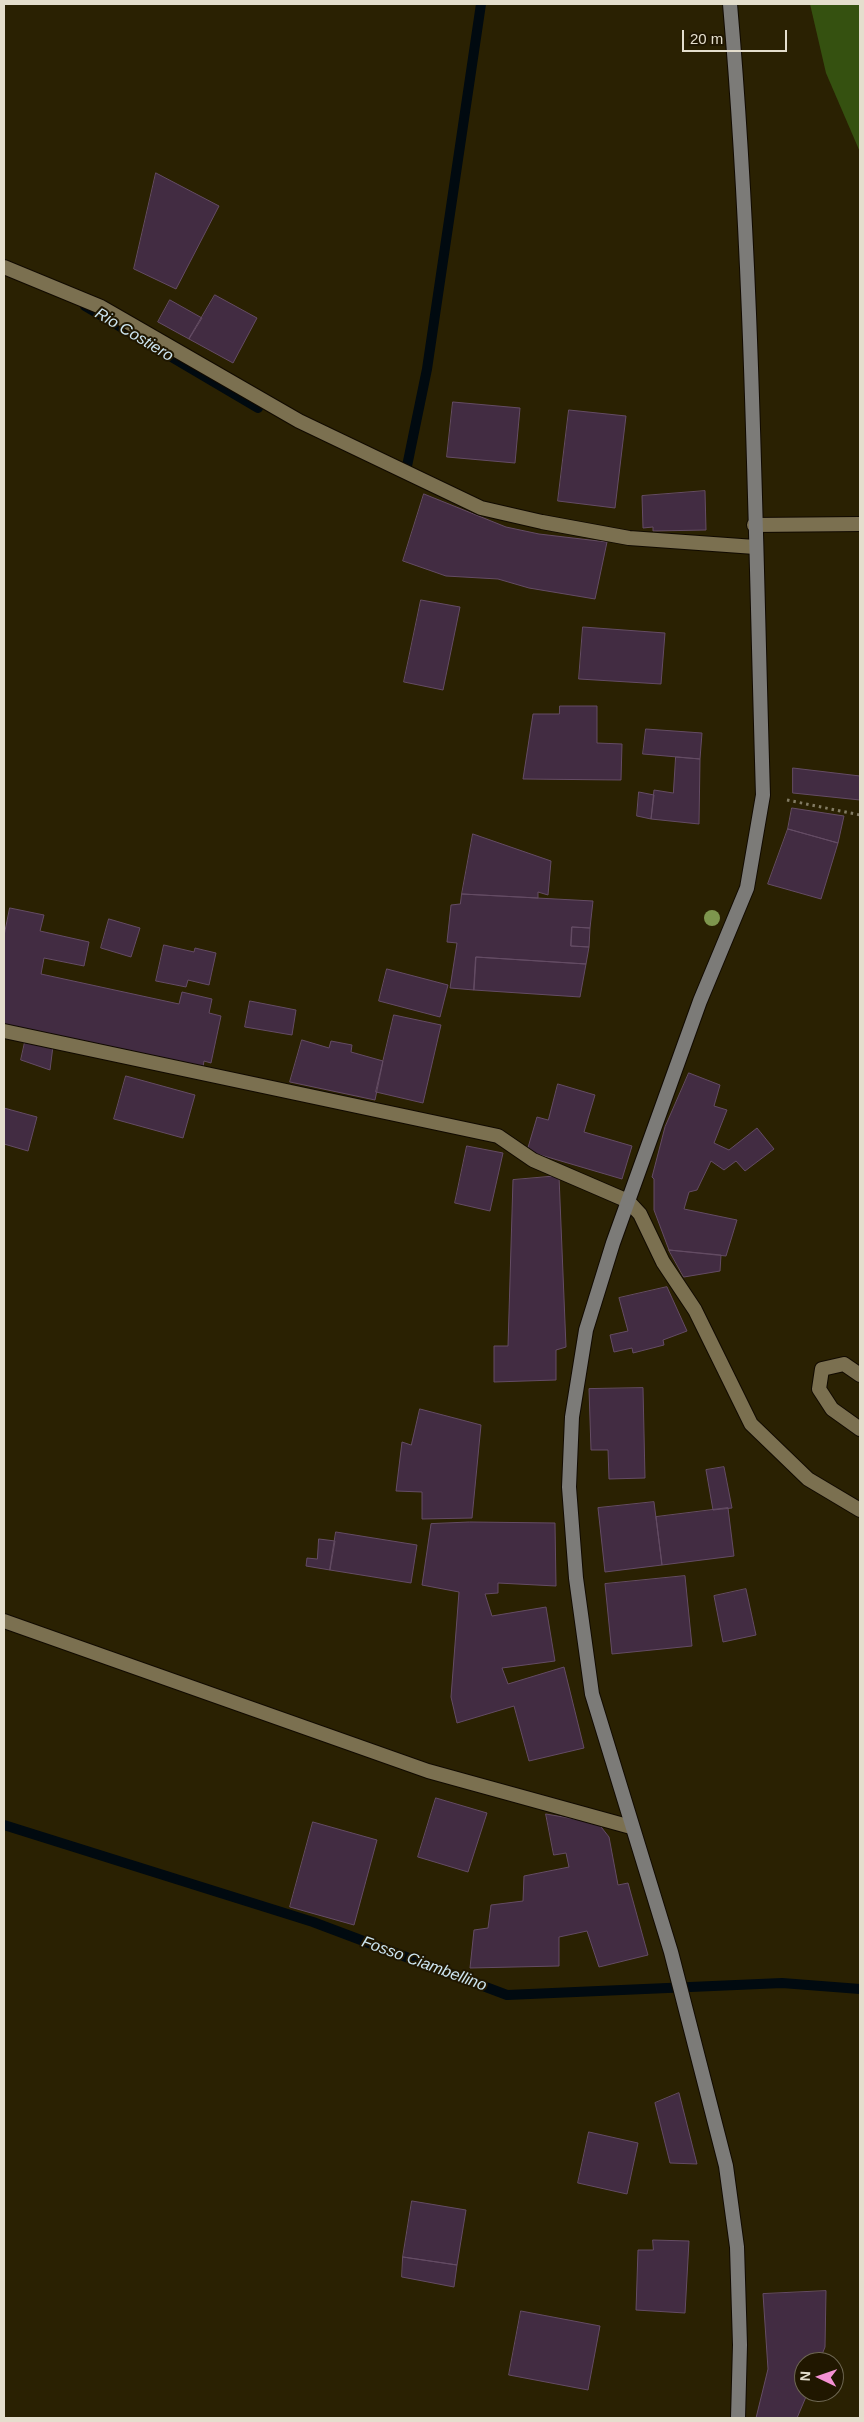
<!DOCTYPE html>
<style>
body{margin:0}
#map{position:relative;width:864px;height:2422px;overflow:hidden;background:#2a2102;font-family:Helvetica,sans-serif}
canvas{display:block}
.frame{position:absolute;inset:0;border:5px solid #e4decd;pointer-events:none}
.north{position:absolute;left:794px;top:2352px;width:50px;height:50px;box-sizing:border-box;background:#201700;border:1px solid #6e6752;border-radius:50%;rotate:273deg;font-size:14px;font-weight:700;line-height:20px;text-align:center;color:#e4decd}
.north::after{content:'';display:block;margin:auto;width:18px;height:22px;background:#f491d3;clip-path:polygon(50% 0,100% 100%,50% 72%,0 100%)}
.scale{position:absolute;left:682px;top:30px;width:105px;height:22px;box-sizing:border-box;border:2px solid #e4decd;border-top:0;padding-left:6px;font-size:15px;line-height:18px;white-space:nowrap;color:#e4decd;-webkit-text-stroke:4px #201700;paint-order:stroke}
</style>
<div id="map">
<canvas width="864" height="2422"></canvas>
<div class="frame"></div>
<div class="north">N</div>
<div class="scale">20 m</div>
</div>
<script>
const ctx = document.querySelector('canvas').getContext('2d');
ctx.lineJoin = 'round';
function paint(path, color) {
  ctx.fillStyle = color;
  ctx.fill(path, 'evenodd');
}
function stroke(path, color, width, dash) {
  ctx.strokeStyle = color;
  ctx.lineWidth = width;
  ctx.lineCap = dash ? 'butt' : 'round';
  ctx.setLineDash(dash || []);
  ctx.stroke(path);
}
function drawText(font, color, halo, rows, align = 'center') {
  ctx.font = font + ' Helvetica,sans-serif';
  ctx.lineWidth = 4;
  ctx.setLineDash([]);
  ctx.textBaseline = 'middle';
  ctx.strokeStyle = halo;
  ctx.fillStyle = color;
  for (const [text, x, y, turn = 0] of rows) {
    ctx.save();
    ctx.translate(x, y);
    ctx.rotate((+turn || 0) * Math.PI / 180);
    ctx.textAlign = isNaN(turn) ? turn : align;
    if (halo) ctx.strokeText(text, 0, 0);
    ctx.fillText(text, 0, 0);
    ctx.restore();
  }
}
const green = new Path2D(`
 M810,4h50v148l-34,-79z`);
const stream = new Path2D(`
 M85,306l173,102
 M406,471l21,-102 54,-365
 M4,1825l309,97 194,73 275,-12 78,6`);
const building = new Path2D(`
 M156,173l63,33 -43,83 -42,-20z
 M215,295l42,23 -24,45 -44,-24z
 M170,300l32,18 -13,21 -31,-17z
 M453,402l67,6 -5,55 -68,-6z
 M569,410l57,6 -11,92 -57,-7z
 M705,491l1,39 -53,1v-4l-10,1 -1,-32z
 M424,494l82,33 33,7 68,8 -12,57 -66,-11 -31,-9 -52,-3 -43,-15z
 M421,600l39,7 -17,83 -39,-8z
 M583,627l82,6 -4,51 -82,-5z
 M560,706h37v37l25,1 -1,36 -98,-1 10,-65h26z
 M646,729l56,4 -2,26 -57,-5z
 M676,757l24,2 -1,65 -48,-5 3,-29 19,3z
 M793,768l67,8v24l-67,-7z
 M639,792l15,3 -3,24 -14,-3z
 M792,808l52,8 -6,27 -50,-14z
 M788,829l50,14 -17,56 -53,-15z
 M473,834l78,27 -3,34 -10,-3v6l-76,-4z
 M462,894l131,7 -3,27 -18,-1 -1,19 18,1 -3,17 -110,-7 -2,33 -24,-2 7,-45 -10,-1 4,-37 9,-1z
 M10,908l34,7 -4,16 49,11 -5,24 -40,-8 -3,16 138,30 3,-12 30,7 -3,14 12,3 -10,47 -7,-2 -1,6 -199,-43v-88z
 M109,919l31,9 -9,29 -30,-9z
 M572,927l18,1 -1,19 -18,-1z
 M164,945l30,7 1,-4 21,5 -7,32 -21,-5 -2,7 -30,-6z
 M476,957l110,7 -6,33 -106,-7z
 M387,969l61,16 -8,32 -61,-16z
 M250,1001l46,9 -4,25 -47,-8z
 M394,1015l47,10 -18,78 -47,-11z
 M302,1040l27,8 2,-7 21,4 -1,7 32,9 -8,39 -85,-18z
 M25,1042l28,4 -3,24 -29,-10z
 M689,1073l31,12 -6,21 13,4 -13,33 15,7 28,-22 17,21 -29,22 -9,-10 -12,9 -13,-9 -14,29 -8,2 -5,17 53,11 -11,36 -57,-6 -15,-40v-31l-2,-2 13,-50z
 M126,1076l69,19 -12,43 -69,-19z
 M558,1084l37,11 -11,37 48,14 -10,33 -95,-28 10,-34 11,3z
 M4,1108l33,9 -9,34 -24,-7z
 M467,1146l36,7 -13,58 -35,-8z
 M559,1176l7,171 -10,3v30l-62,2v-36h14l5,-166z
 M669,1250l52,5 -1,16 -36,6z
 M667,1287l20,44 -24,9 1,5 -31,8 -1,-5 -18,4 -4,-17 18,-4 -9,-33z
 M643,1388l2,90 -36,1 -1,-29h-17l-2,-61z
 M420,1409l61,16 -9,93 -50,1v-27l-26,-1 6,-49 9,3z
 M724,1467l8,41 -19,2 -7,-40z
 M654,1502l8,63 -57,7 -7,-64z
 M728,1508l6,48 -72,9 -6,-48z
 M470,1522l85,1 1,63 -58,-3v10l-13,1 7,22 54,-9 9,54 -53,7 6,16 56,-17 20,81 -55,13 -15,-55 -57,17 -6,-26 8,-105 -37,-7 9,-61z
 M336,1532l81,13 -6,38 -81,-13z
 M319,1539l16,2 -5,29 -24,-4 1,-8 10,1z
 M685,1576l7,70 -80,8 -7,-70z
 M746,1589l10,46 -33,7 -9,-46z
 M436,1798l51,15 -19,59 -50,-15z
 M546,1814l52,9 11,14 9,48 10,-2 20,72 -49,12 -12,-36 -28,6v29l-89,2 4,-38 14,-2 3,-23 32,-4 1,-25 45,-9 -3,-14 -12,2z
 M313,1822l64,18 -23,85 -64,-18z
 M679,2093l18,71 -27,-1 -15,-60z
 M589,2132l49,11 -11,51 -49,-11z
 M412,2201l54,9 -9,55 -54,-8z
 M653,2240l36,1 -4,72 -49,-3 2,-60h15z
 M403,2257l54,8 -3,22 -52,-10z
 M826,2291l-1,56 -6,15h-15v30h4l-11,26h-41l12,-49 -5,-75z
 M521,2311l79,15 -12,64 -79,-15z`);
const path = new Path2D(`
 M787,800l73,15`);
const minor = new Path2D(`
 M4,267l97,40 198,114 182,87 61,14 87,16 126,9
 M754,525l106,-1
 M4,1031l494,105 35,24 95,41 12,13 23,48 32,48 56,114 57,55 52,31
 M860,1375l-16,-11 -22,5 -3,20 13,20 28,20
 M4,1621l424,150 203,56`);
const secondary = new Path2D(`
 M730,4c23,263 25,527 33,791l-16,93 -47,113 -87,242 -27,87 -14,87 -3,70 7,91 16,116 79,258 55,214 11,81 3,98 -2,73`);
const trees = [
 [712,918]
];
const waterNames = [
 ["Rio Costiero",134,335,31],
 ["Fosso Ciambellino",424,1964,20]
];
paint(green, '#355110');
stroke(stream, '#010a10', 10);
paint(building, '#422c42');
stroke(building, '#644c64', 1);
stroke(minor, '#110a00', 16);
stroke(secondary, '#110a00', 16);
stroke(path, '#827b63', 3, [2.5, 4]);
stroke(minor, '#7b7050', 14);
stroke(secondary, '#7c7b78', 14);
ctx.fillStyle = '#7e964e';
for (const [x, y] of trees) {
  ctx.beginPath();
  ctx.arc(x, y, 8, 0, 2 * Math.PI);
  ctx.fill();
}
drawText('italic 16px', '#cee6f1', '#201700', waterNames);
</script>
